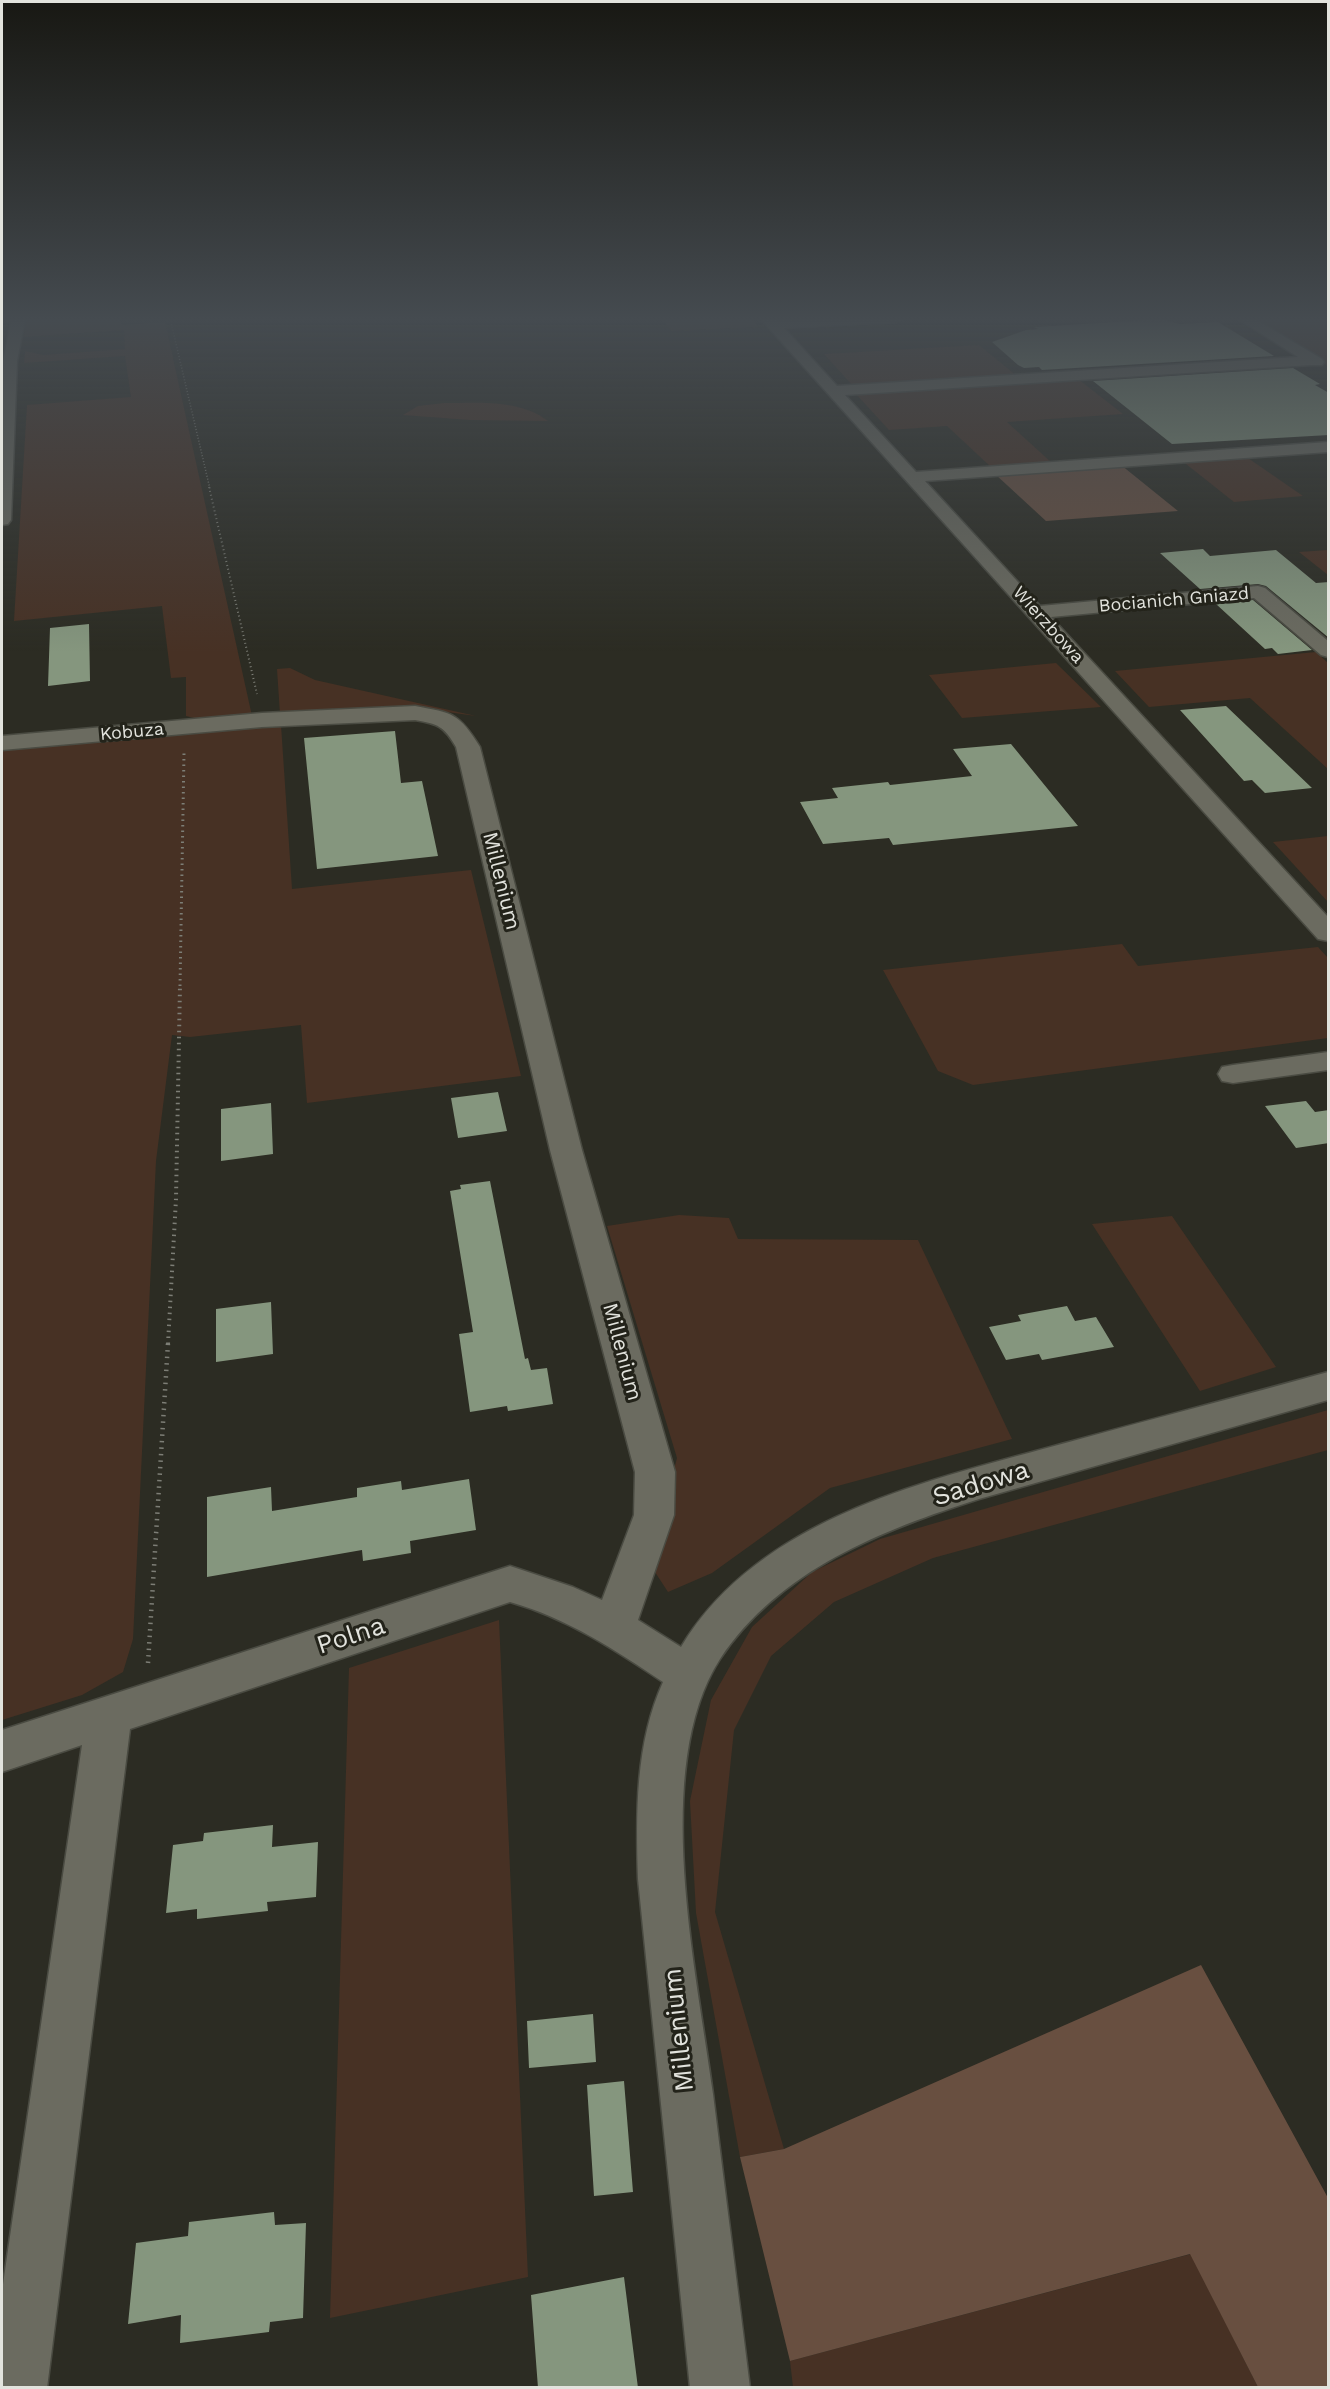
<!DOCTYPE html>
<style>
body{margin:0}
#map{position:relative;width:1330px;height:2389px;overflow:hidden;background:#2c2c23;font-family:"Work Sans",sans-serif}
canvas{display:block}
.frame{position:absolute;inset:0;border:3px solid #e2e3dd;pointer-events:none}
</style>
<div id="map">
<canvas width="1330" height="2389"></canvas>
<div class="frame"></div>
</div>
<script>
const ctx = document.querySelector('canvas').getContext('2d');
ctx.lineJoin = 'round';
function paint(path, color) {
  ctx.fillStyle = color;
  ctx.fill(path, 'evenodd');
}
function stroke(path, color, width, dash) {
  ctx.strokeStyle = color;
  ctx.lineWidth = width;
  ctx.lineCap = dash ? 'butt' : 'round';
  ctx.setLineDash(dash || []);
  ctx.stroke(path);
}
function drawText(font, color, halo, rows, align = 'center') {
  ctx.font = font + ' "Work Sans",sans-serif';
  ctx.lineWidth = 6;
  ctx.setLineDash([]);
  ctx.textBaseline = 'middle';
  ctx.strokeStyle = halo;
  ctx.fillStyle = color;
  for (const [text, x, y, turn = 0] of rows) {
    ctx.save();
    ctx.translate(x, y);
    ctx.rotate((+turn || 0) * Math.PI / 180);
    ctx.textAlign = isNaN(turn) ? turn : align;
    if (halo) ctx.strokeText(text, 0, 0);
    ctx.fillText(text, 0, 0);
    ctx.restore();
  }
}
const green = new Path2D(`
 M25,318h94l3,7 43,-3 87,394 -46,5 -20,-5v-39l-15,1 -9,-72 -148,15 13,-216 104,-8 -6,-41 -101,7 1,-12 18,4 82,-6 -1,-19 -100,7z
 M661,318h90l8,9 -87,4z
 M1248,318h80v48z
 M979,345l38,31 -164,10 -29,-32z
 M1078,379l45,35 -116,8 45,41 -61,4 -44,-41 -58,4 -34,-37z
 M444,403c34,0 76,-4 104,18l-78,-1 -67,-5 15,-9z
 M1245,456l58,40 -69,6 -53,-42z
 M1328,550v25l-29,-23z
 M1316,652l12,11v106l-78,-71 -101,9 -34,-36z
 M1056,663l45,44 -139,11 -33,-43z
 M290,668l25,12 161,36 -65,-9 -131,7 -3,-45z
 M281,725l11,164 179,-19 50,206 -214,27 -6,-78 -111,12 -18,-2 -16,126 -23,478 -10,33 -41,23 -80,25v-970z
 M1328,836v66l-55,-60z
 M1122,944l16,22 180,-19 10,11v80l-355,47 -35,-14 -55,-101z
 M679,1215l50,3 9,21 180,1 94,199 -182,49 -118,85 -44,19 -15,-23 5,-38 19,-73 -70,-232z
 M1172,1216l104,151 -76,24 -108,-167z
 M1328,1410v40l-395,108 -99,44 -63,54 -37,74 -19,182 69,237 -44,8 -44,-244 -6,-112 21,-101 41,-73 60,-55 68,-33z
 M499,1620l29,657 -198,41 19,-650z
 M1191,2254l67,133h-465l-3,-26z`);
const forest = new Path2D(`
 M1121,465l57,46 -132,10 -51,-47z
 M1201,1965l127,233v189h-70l-68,-133 -400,107 -50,-204 44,-8z`);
const building = new Path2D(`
 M1150,320h14l16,4 38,-2 56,34 -232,14 -3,-3 -15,1 -6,-3 -26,-23 34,-12 12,-1 -4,-2z
 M1293,368l27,16 -5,1 14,8v42l-157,9 -79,-63z
 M1203,549l7,7 66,-6 40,33 13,-1v56l-63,-52 -8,-2 -58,5 -40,-36z
 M1253,600l59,50 -34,4 -6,-6 -7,1 -49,-45z
 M89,624l1,57 -42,5 2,-58z
 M1226,706l86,82 -47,5 -13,-13 -8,1 -64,-71z
 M395,731l6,52 21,-2 16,75 -121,13 -13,-131z
 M1011,744l67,82 -185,19 -4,-7 -66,6 -23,-42 38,-4 -6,-10 56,-6 2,3 82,-9 -19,-27z
 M498,1092l9,39 -49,7 -7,-40z
 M1306,1101l9,11 14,-2v33l-33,5 -31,-42z
 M271,1103l2,51 -52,7v-52z
 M490,1181l35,178 3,-1 3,12 16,-2 6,36 -45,7 -1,-5 -37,6 -11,-78 14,-2 -23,-141 11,-2 -1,-4z
 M271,1302l2,52 -57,8v-53z
 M1067,1306l8,15 21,-4 18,30 -72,13 -3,-6 -33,6 -17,-33 32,-6 -3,-6z
 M469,1479l7,51 -66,11 1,12 -48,8 -1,-11 -155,27v-80l64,-10 1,24 85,-14v-9l44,-7 1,9z
 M273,1825l-1,22 46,-5 -2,55 -49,5 1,9 -71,8v-10l-31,4 7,-68 30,-4 1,-8z
 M593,2014l3,48 -67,6 -2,-47z
 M624,2081l9,111 -39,4 -7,-111z
 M274,2212l1,13 31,-2 -3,95 -33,4 -1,10 -89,11 1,-28 -53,9 8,-81 52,-7 1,-14z
 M624,2277l14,111h-100l-7,-93z`);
const pathFar4 = new Path2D(`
 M170,318l40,171`);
const pathFar3 = new Path2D(`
 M209,487l48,207`);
const pathFar2 = new Path2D(`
 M180,986l4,-233`);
const pathFar1 = new Path2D(`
 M168,1344l8,-145 4,-214`);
const path = new Path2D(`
 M148,1663l20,-320`);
const minor = new Path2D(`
 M12,318l13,1 -8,42 -6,159 -3,4 -6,1 1,-164z
 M760,318h14l3,3 127,-3 -7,4 -113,6 53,58 461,-29 -61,-39h16l69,41 2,3 -2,3h-11l-466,30 71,77 412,-30v10l-403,29 115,125 218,-20 7,2 63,53v16l-7,-2 -67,-57 -203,19 277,300v24l-10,-2z
 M415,706c38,7 44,7 65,41l102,403 93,322 -1,43 -36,105 43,27c80,-132 250,-167 388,-205 86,-24 173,-46 259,-70v28l-349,99c-97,31 -200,71 -259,160 -70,109 -23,313 -7,435 12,98 25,196 37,294h-60l-52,-509c-2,-66 -3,-135 25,-197 -48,-32 -96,-64 -153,-80l-380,127 -83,659h-45v-97l80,-546 -80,27v-42l508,-164 63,21 29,13 32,-85 1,-43 -85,-322 -94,-403c-12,-21 -18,-23 -41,-27l-153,7 -260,23v-14l260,-23z
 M1328,1052v18l-95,13 -11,-2 -4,-7 4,-7 11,-2z`);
const farStreetnames = [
 ["Bocianich Gniazd",1174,600,-5],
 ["Wierzbowa",1048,625,48],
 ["Kobuza",132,732,-5]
];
const streetNames = [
 ["Millenium",501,881,76],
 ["Millenium",622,1352,75]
];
const nearStreetnames = [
 ["Sadowa",981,1484,-17],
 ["Polna",351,1636,-18],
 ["Millenium",679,2030,-96]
];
paint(green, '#473124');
paint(forest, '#684f40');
paint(building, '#85967e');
stroke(minor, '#4a4b42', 3);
stroke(pathFar4, '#7d7e76', 1.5, [1, 2]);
stroke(pathFar3, '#7d7e76', 2, [1, 3]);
stroke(pathFar2, '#7d7e76', 3, [1.5, 4]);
stroke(pathFar1, '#7d7e76', 4, [1.5, 4.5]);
stroke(path, '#7d7e76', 4.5, [1.5, 5]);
paint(minor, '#6b6b60');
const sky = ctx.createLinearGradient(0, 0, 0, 652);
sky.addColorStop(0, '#181813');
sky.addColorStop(0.49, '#454b50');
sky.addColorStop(1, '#454b5000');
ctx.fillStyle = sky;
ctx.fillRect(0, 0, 1330, 652);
drawText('18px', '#e2e3dd', '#23231a', farStreetnames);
drawText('21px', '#e2e3dd', '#23231a', streetNames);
drawText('26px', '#e2e3dd', '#23231a', nearStreetnames);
</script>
